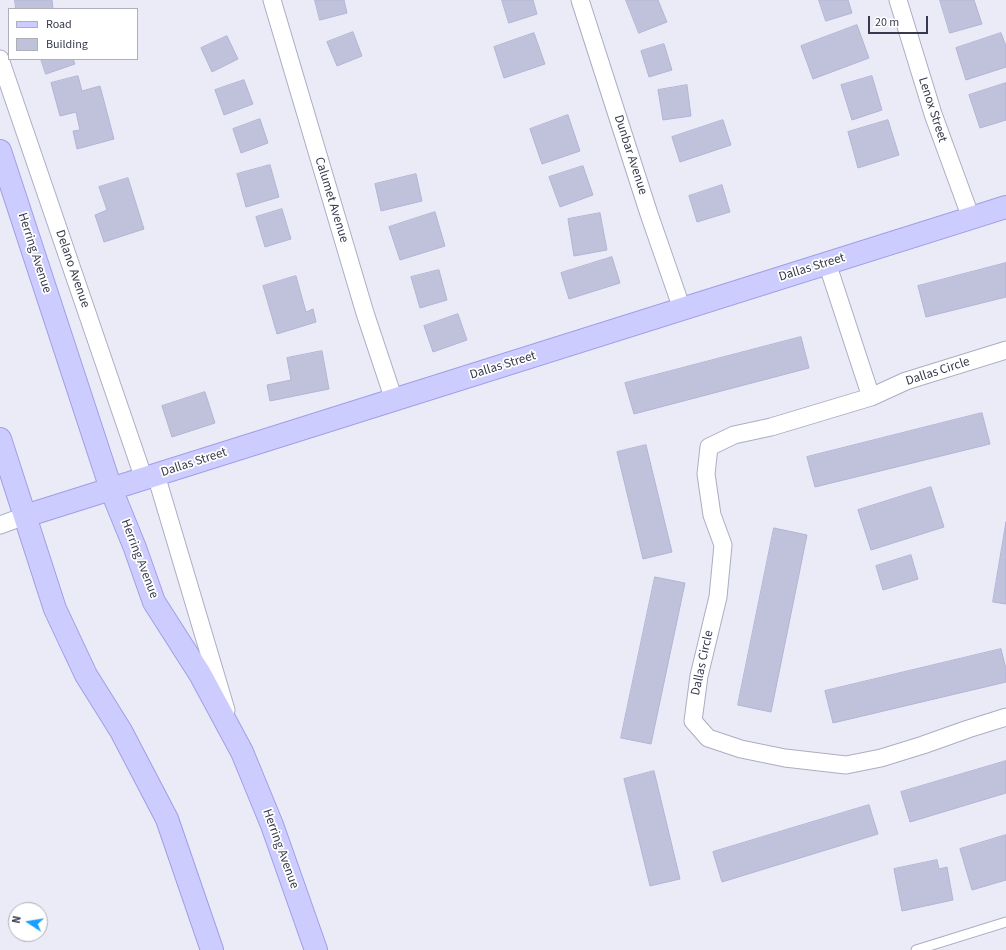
<!DOCTYPE html>
<style>
body{margin:0}
#map{position:relative;width:1006px;height:950px;overflow:hidden;background:#ebebf7;font-family:"Source Sans 3",sans-serif}
canvas{display:block}
.legend{position:absolute;left:8px;top:8px;width:130px;height:52px;box-sizing:border-box;background:#fff;border:1px solid #afb0b7;margin:0;padding:5px 7px;list-style:none;font-size:12px;color:#373a4c}
.legend li{display:flex;align-items:center;gap:8px;height:20px}
.legend b{width:20px;border:1px solid #afb0b7}
.north{position:absolute;left:8px;top:902px;width:40px;height:40px;box-sizing:border-box;background:#fff;border:1px solid #afb0b7;border-radius:50%;rotate:282deg;font-size:11px;font-weight:700;line-height:16px;text-align:center;color:#373a4c}
.north::after{content:'';display:block;margin:auto;width:14px;height:18px;background:#199fff;clip-path:polygon(50% 0,100% 100%,50% 72%,0 100%)}
.scale{position:absolute;left:868px;top:16px;width:60px;height:18px;box-sizing:border-box;border:2px solid #373a4c;border-top:0;padding-left:5px;font-size:12px;line-height:14px;white-space:nowrap;color:#373a4c;-webkit-text-stroke:3px #fff;paint-order:stroke}
</style>
<div id="map">
<canvas width="1006" height="950"></canvas>
<ul class="legend">
<li><b style="height:5px;background:#cdccff"></b>Road</li>
<li><b style="height:11px;background:#bfc2da"></b>Building</li>
</ul>
<div class="north">N</div>
<div class="scale">20 m</div>
</div>
<script>
const ctx = document.querySelector('canvas').getContext('2d');
ctx.lineJoin = 'round';
function paint(path, color) {
  ctx.fillStyle = color;
  ctx.fill(path, 'evenodd');
}
function stroke(path, color, width, dash) {
  ctx.strokeStyle = color;
  ctx.lineWidth = width;
  ctx.lineCap = dash ? 'butt' : 'round';
  ctx.setLineDash(dash || []);
  ctx.stroke(path);
}
function drawText(font, color, halo, rows, align = 'center') {
  ctx.font = font + ' "Source Sans 3",sans-serif';
  ctx.lineWidth = 3.5;
  ctx.setLineDash([]);
  ctx.textBaseline = 'middle';
  ctx.strokeStyle = halo;
  ctx.fillStyle = color;
  for (const [text, x, y, turn = 0] of rows) {
    ctx.save();
    ctx.translate(x, y);
    ctx.rotate((+turn || 0) * Math.PI / 180);
    ctx.textAlign = isNaN(turn) ? turn : align;
    if (halo) ctx.strokeText(text, 0, 0);
    ctx.fillText(text, 0, 0);
    ctx.restore();
  }
}
const building = new Path2D(`
 M15,0h37l1,9h-37z
 M315,0h29l3,13 -27,7z
 M502,0h31l4,14 -28,9z
 M626,0h32l9,22 -28,11z
 M819,0h29l4,13 -26,8z
 M940,0h34l8,24 -32,9z
 M857,25l12,33 -56,21 -12,-33z
 M353,32l9,24 -25,10 -10,-24z
 M534,33l11,31 -41,14 -10,-31z
 M1001,33l5,13v21l-40,13 -10,-32z
 M227,36l11,23 -26,13 -11,-24z
 M664,44l8,26 -23,7 -8,-26z
 M41,59h32l2,5 -29,10z
 M78,76l4,15 18,-5 14,53 -37,10 -4,-18 7,-1 -4,-18 -16,4 -9,-33z
 M872,76l10,34 -30,10 -11,-35z
 M244,80l9,24 -29,11 -9,-25z
 M1006,83v37l-26,8 -11,-33z
 M687,85l4,31 -28,4 -5,-30z
 M568,115l12,36 -38,13 -12,-35z
 M260,119l8,24 -27,10 -8,-24z
 M723,120l8,25 -51,17 -8,-25z
 M888,120l11,35 -41,13 -10,-36z
 M270,165l9,32 -33,10 -9,-33z
 M583,166l10,29 -33,12 -11,-30z
 M416,174l6,27 -41,10 -6,-27z
 M128,178l16,51 -40,13 -9,-27 12,-5 -8,-23z
 M722,185l8,27 -33,10 -8,-26z
 M282,209l9,30 -26,8 -9,-30z
 M435,212l10,34 -45,14 -11,-33z
 M600,213l7,37 -33,6 -6,-37z
 M612,257l8,26 -51,16 -8,-26z
 M1006,263v34l-80,20 -8,-31z
 M439,270l8,30 -27,8 -9,-31z
 M296,276l10,36 7,-3 3,13 -39,12 -14,-48z
 M458,314l9,26 -34,12 -9,-26z
 M801,337l8,31 -175,46 -9,-31z
 M322,351l7,38 -59,12 -3,-16 24,-5 -4,-22z
 M205,392l10,31 -43,14 -10,-31z
 M982,413l8,31 -175,43 -8,-30z
 M646,445l26,107 -29,7 -26,-107z
 M931,487l13,40 -73,23 -13,-40z
 M1006,522v82l-13,-2z
 M774,528l33,7 -36,177 -33,-7z
 M911,555l7,24 -35,11 -7,-24z
 M655,577l30,6 -34,161 -30,-6z
 M1001,649l5,20v13l-173,41 -8,-32z
 M1006,761v32l-96,29 -9,-30z
 M654,771l26,108 -30,7 -26,-107z
 M869,805l9,29 -156,48 -9,-30z
 M1006,835v45l-34,10 -12,-41z
 M937,860l2,9 8,-2 6,33 -51,11 -8,-42z`);
const lane = new Path2D(`
 M916,950l90,-28`);
const street = new Path2D(`
 M272,0l93,313 29,87
 M580,0l69,214 33,95
 M898,0l35,114 38,104
 M0,59l144,420
 M827,263l44,134
 M1006,350l-100,31 -35,16 -100,30 -37,8 -25,12 -3,27 6,41 11,30 -5,52 -19,79 -6,45 15,17 33,11 44,9 61,7 35,-7 42,-13 45,-16 38,-12
 M156,475l70,235
 M0,525l25,-9`);
const secondary = new Path2D(`
 M0,151l111,338 24,59 19,54 46,72 42,78 30,73 44,125
 M0,439l55,170 31,66 35,56 46,88 45,131
 M25,516l981,-309`);
const streetNames = [
 ["Lenox Street",932,110,72],
 ["Dunbar Avenue",630,155,72],
 ["Calumet Avenue",331,200,73],
 ["Herring Avenue",34,253,72],
 ["Dallas Street",812,268,-17],
 ["Delano Avenue",72,269,71],
 ["Dallas Street",503,366,-17],
 ["Dallas Circle",938,372,-18],
 ["Dallas Street",194,463,-18],
 ["Herring Avenue",139,559,69],
 ["Dallas Circle",703,663,-78],
 ["Herring Avenue",280,849,70]
];
paint(building, '#bfc2da');
stroke(building, '#b1b5d5', 1);
stroke(lane, '#acadc3', 11);
stroke(street, '#acadc3', 19);
stroke(secondary, '#9f9ee7', 24);
stroke(lane, '#fff', 9);
stroke(street, '#fff', 17);
stroke(secondary, '#cdccff', 22);
drawText('13px', '#373a4c', '#fff', streetNames);
</script>
